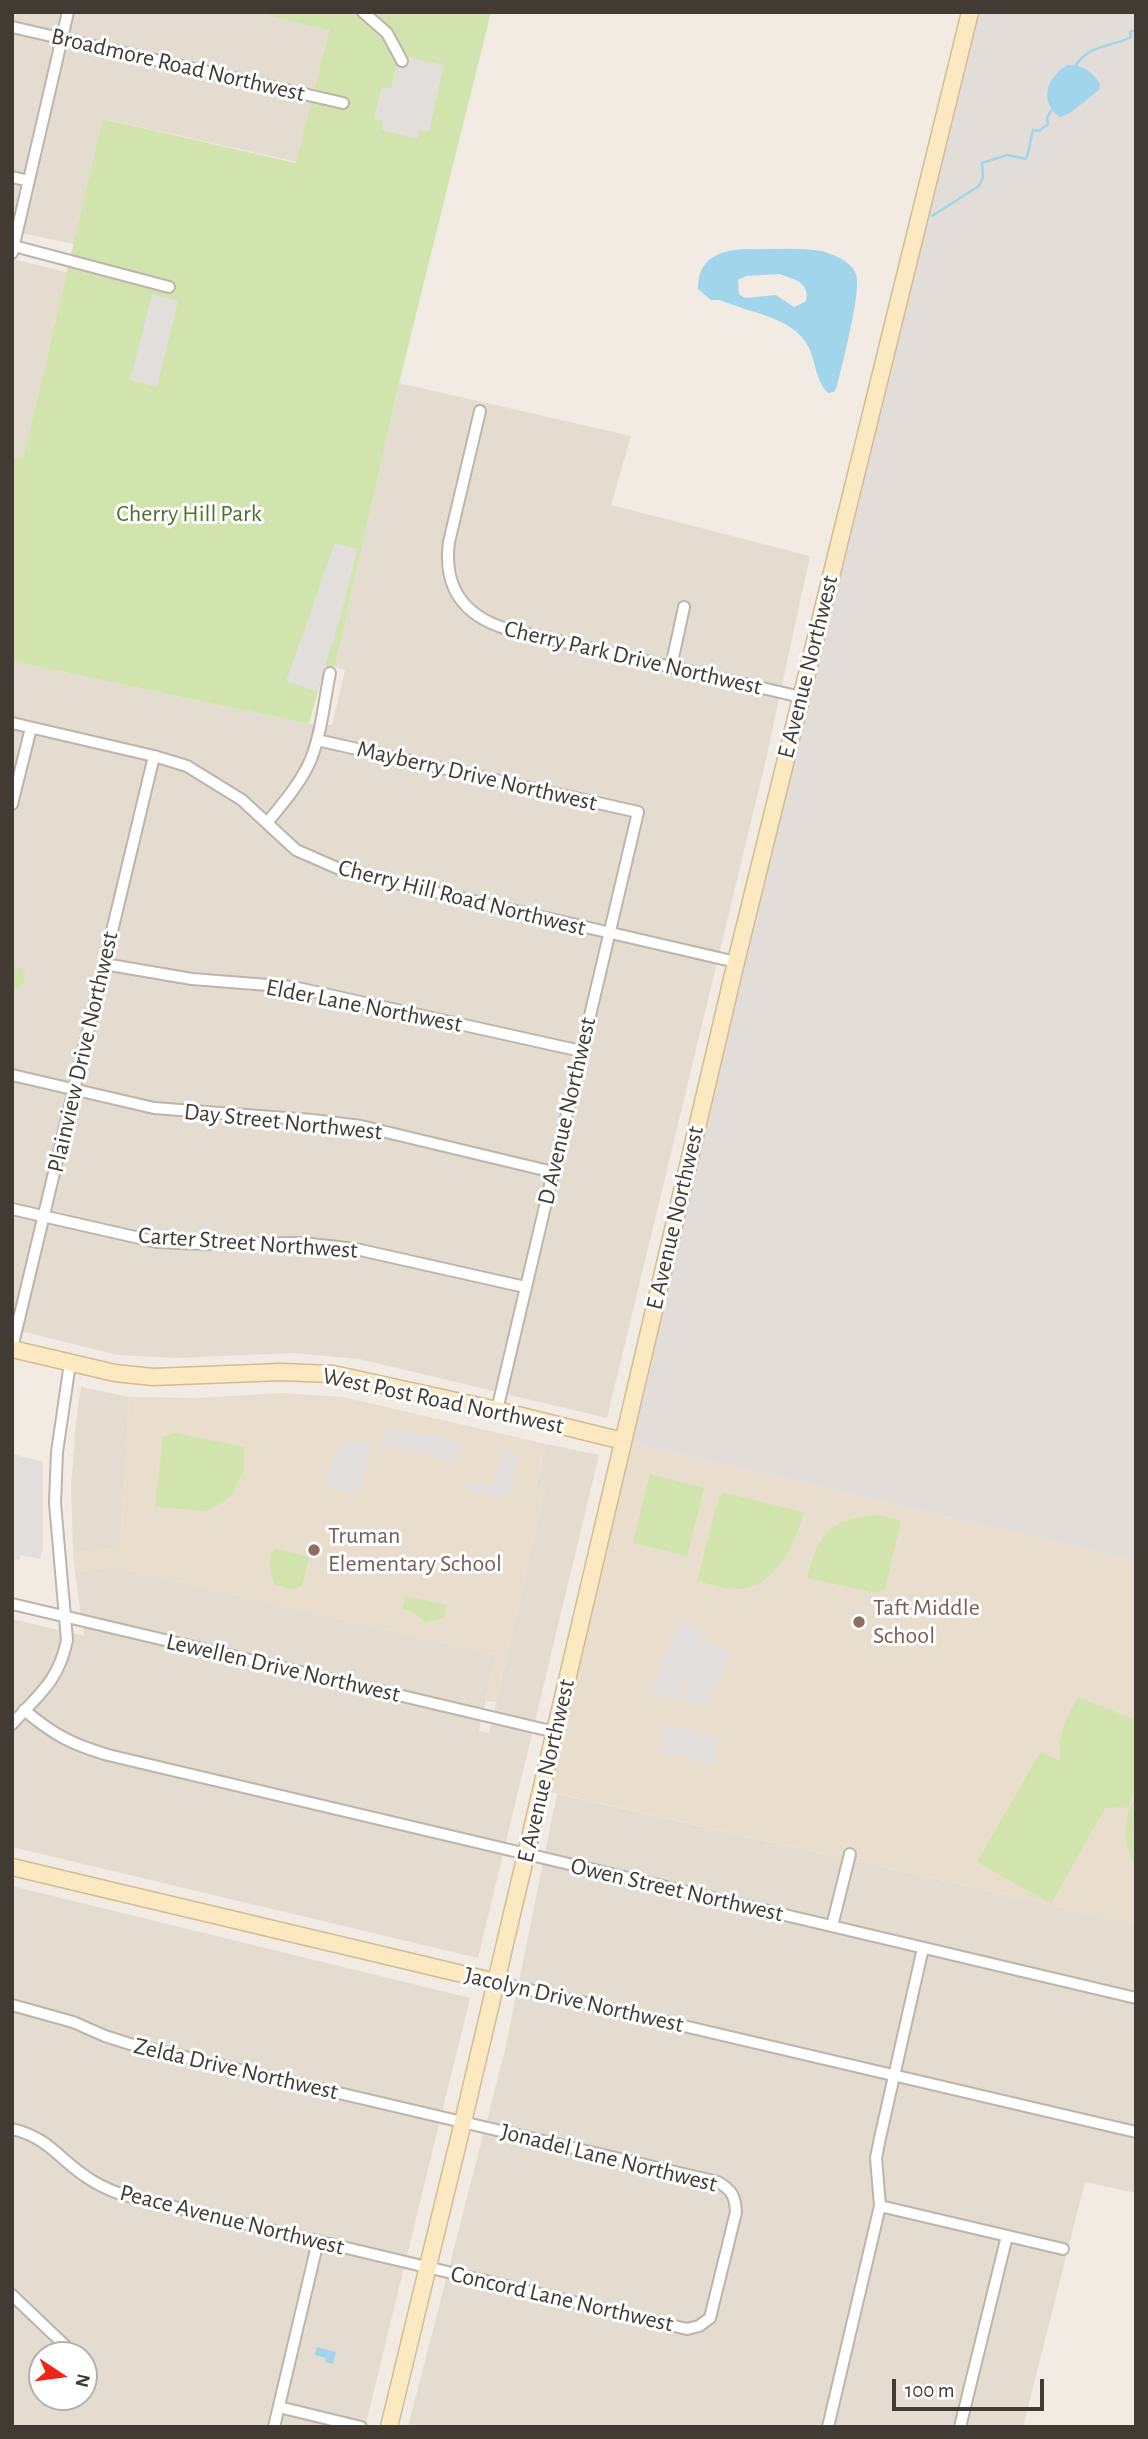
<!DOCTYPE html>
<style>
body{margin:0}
#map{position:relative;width:1148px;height:2439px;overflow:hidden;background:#f1ebe3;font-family:"Alegreya Sans",sans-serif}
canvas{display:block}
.frame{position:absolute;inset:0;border:14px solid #423b33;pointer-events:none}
.north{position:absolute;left:28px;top:2341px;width:70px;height:70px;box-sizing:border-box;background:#fff;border:2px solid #b3b1ad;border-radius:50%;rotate:103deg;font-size:19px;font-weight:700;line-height:28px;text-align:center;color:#423b33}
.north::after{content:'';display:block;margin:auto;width:24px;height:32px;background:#f0241a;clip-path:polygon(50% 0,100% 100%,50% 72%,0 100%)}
.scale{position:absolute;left:892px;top:2379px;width:152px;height:32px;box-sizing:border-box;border:4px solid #423b33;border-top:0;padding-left:9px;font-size:21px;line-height:24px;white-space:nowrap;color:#423b33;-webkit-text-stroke:5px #fff;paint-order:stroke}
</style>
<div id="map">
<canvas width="1148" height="2439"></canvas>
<div class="frame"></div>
<div class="north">N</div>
<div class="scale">100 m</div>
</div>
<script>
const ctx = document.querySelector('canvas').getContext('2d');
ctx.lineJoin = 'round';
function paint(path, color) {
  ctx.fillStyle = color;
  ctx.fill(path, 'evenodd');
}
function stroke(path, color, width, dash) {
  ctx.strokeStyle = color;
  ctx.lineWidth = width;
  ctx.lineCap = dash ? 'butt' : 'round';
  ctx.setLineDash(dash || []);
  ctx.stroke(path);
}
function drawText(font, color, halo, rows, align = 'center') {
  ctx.font = font + ' "Alegreya Sans",sans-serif';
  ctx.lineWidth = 6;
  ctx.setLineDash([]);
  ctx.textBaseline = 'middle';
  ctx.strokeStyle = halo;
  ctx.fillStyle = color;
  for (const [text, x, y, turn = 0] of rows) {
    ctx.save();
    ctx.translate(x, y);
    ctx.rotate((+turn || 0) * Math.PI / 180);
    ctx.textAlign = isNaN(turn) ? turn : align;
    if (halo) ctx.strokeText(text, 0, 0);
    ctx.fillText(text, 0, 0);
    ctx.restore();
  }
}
const residential = new Path2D(`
 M12,12h242l75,17 -32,133 -193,-43 -30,125 -62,-13z
 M12,259l55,13 -44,187 -11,-2z
 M399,383l232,53 -20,69 199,51 -46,212 -157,650 -248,-59 -66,-6 -116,5 -59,-3 -106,-26v-668l297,63 23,1 13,-55 -10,-3z
 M81,1387l48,10 -8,150 -48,6 -2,-67 5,-64z
 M546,1444l53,11 -121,503 -466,-111v-228l72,17 -9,-64 39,-5 382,88 -17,76 10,2 56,-245 -9,-3z
 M557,1794l579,130v269l-51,-11 -62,245h-615l97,-377z
 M12,1886l458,112 -105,429h-353zM42,2355h42v42h-42z`);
const industrial = new Path2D(`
 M970,12h166v1549l-513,-120z`);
const education = new Path2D(`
 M281,1393l62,4 203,47 -10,40 9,4 -49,214 -10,-1 10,-46 -382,-88 -39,5 -2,-19 48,-6 8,-150 68,1z
 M623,1441l513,120v363l-595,-134z`);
const green = new Path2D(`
 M254,12h237l-92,371 -64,284 -10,-1 -16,58 -297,-63v-204l11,2 80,-340 193,44 33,-133z
 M12,967l8,1 5,5 -1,11 -6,5h-6z
 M175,1433l70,14 -1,23 -13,27 -24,14 -52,-4 8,-70z
 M650,1474l54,14 -17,68 -54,-13z
 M725,1493l79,19c-9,33 -32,82 -74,77 -11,-1 -22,-6 -33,-8l22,-84z
 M880,1515l21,6 -16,67 -8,5 -70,-15c13,-47 23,-59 73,-63z
 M276,1548l33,9 -7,29 -9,3 -18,-4 -5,-12v-18z
 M405,1596l41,9 -2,13 -19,4 -12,-10 -11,-3z
 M1078,1697l58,23v67l-8,20 -23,1 -54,96 -74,-42 64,-111 19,10c-3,-25 6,-43 18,-64z
 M1136,1797l-3,38 3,31c-14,-21 -15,-48 0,-69z`);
const parking = new Path2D(`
 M399,55l45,10 -15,67 -9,-2 -2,9 -37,-9 2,-9 -9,-2 8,-32 9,1z
 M152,294l26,7 -21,86 -27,-7z
 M335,543l22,6 -15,63 -25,80 -31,-11z
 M387,1427l73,16 -3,19 -76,-19z
 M348,1438l23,6 -11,45 -4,-1 -2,5 -28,-7 10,-41 9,3z
 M502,1449l17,6 -11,44 -40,-10 2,-7 22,5z
 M12,1454l31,8v84l-3,13 -19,-4 -2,5 -7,-1z
 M680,1622l8,1 17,13 -29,63 -6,-3 -2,3 -19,-9z
 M706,1639l19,9 -1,3 6,3 -23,52 -6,-2 -3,2 -18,-9z
 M666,1725l54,13 -6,27 -54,-13z`);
const water = new Path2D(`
 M1068,65c15,0 25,7 32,19l-1,6 -29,23 -10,4c-22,-15 -13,-41 8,-52z
 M744,249c25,1 52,-2 77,2 12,3 30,10 35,23 6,16 -14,91 -19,112l-3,6 -6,1c-13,-14 -12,-30 -19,-45 -14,-31 -60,-35 -89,-48h-9l-13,-11c0,-30 19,-38 46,-40zM779,274c15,5 31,8 27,27l-12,6 -18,-12 -31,3 -6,-4 -1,-14 8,-4z
 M317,2347l19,5 -3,12 -8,-2 1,-4 -11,-3z`);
const stream = new Path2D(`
 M1076,65c16,-22 34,-17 55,-28l-1,-5 6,-3
 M932,216l47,-30 4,-9 -1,-14 25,-8 19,4c4,-10 4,-19 7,-29l6,1 9,-7 -1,-6 6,-10`);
const street = new Path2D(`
 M363,12l24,21 15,28
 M12,27l331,76
 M12,177l17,4
 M14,246l155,41
 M12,253l56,-241
 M480,411l-31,131c-6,46 15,74 58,87l294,68
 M671,667l13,-60
 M12,723l142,33 33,10 55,34 54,50 48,21 392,91
 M317,740l321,72 -141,598
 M12,804l19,-76
 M267,823c16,-20 34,-40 44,-64 11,-28 13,-58 19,-86
 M104,964l88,15 101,8 288,64
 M12,1075l142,33 158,12 49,6 192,46
 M12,1209l145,33 47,2 98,-1 54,6 169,38
 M12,1348l142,-592
 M12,1604l543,128
 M24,1710c30,25 47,34 84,45l1028,243
 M12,1724c26,-29 47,-43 55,-84l-12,-137 2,-51 13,-89
 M832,1926l18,-72
 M496,1982l640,150
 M12,2005l61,17 32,14 25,8 588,138c14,8 17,14 18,30l-26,106 -11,8 -12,3 -567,-135c-13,-5 -24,-10 -35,-18 -28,-19 -36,-38 -73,-47
 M880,2206l183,43
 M12,2295l63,60
 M279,2407l82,20
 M274,2427l44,-186
 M828,2427l52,-221 -4,-48 4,-20 43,-190
 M960,2427l47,-191`);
const secondary = new Path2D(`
 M12,1349l103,24 38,4 128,-5 52,2 164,36 126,31
 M12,1867l484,115
 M389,2427l74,-305 273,-1160 234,-950`);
const markers = [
 [314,1550,7,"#8d6e63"],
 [859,1622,7,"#8d6e63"]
];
const streetNames = [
 ["Broadmore Road Northwest",178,65,13],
 ["Cherry Park Drive Northwest",633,658,13],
 ["E Avenue Northwest",808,667,-76],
 ["Mayberry Drive Northwest",477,776,13],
 ["Cherry Hill Road Northwest",462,898,14],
 ["Elder Lane Northwest",364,1006,11],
 ["Plainview Drive Northwest",83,1052,-77],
 ["D Avenue Northwest",567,1111,-77],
 ["Day Street Northwest",283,1122,6],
 ["E Avenue Northwest",675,1218,-77],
 ["Carter Street Northwest",248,1243,4],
 ["West Post Road Northwest",443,1401,12],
 ["Lewellen Drive Northwest",283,1668,13],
 ["E Avenue Northwest",546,1771,-77],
 ["Owen Street Northwest",677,1890,13],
 ["Jacolyn Drive Northwest",574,2000,13],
 ["Zelda Drive Northwest",236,2069,13],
 ["Jonadel Lane Northwest",609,2158,14],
 ["Peace Avenue Northwest",232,2220,14],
 ["Concord Lane Northwest",562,2299,13]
];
const parkNames = [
 ["Cherry Hill Park",189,514]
];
const educationNames = [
 ["Truman",328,1536],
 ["Elementary School",328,1564],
 ["Taft Middle",873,1608],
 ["School",873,1636]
];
paint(residential, '#e4dcd1');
paint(industrial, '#e2ddd8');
paint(education, '#e9decd');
paint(green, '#d1e4ad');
paint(parking, '#e1dedb');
paint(water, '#a0d5ec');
stroke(stream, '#a0d5ec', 2.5);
stroke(street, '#beb4a9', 14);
stroke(secondary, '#d2bc96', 19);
stroke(street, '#fff', 10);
stroke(secondary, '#fce8c1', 16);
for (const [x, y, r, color] of markers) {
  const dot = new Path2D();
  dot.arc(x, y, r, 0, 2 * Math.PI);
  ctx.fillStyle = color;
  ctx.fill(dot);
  stroke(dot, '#fff', 2.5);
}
drawText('24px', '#423b33', '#fff', streetNames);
drawText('24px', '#4c702a', '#fff', parkNames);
drawText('24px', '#785e54', '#fff', educationNames, 'left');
</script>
